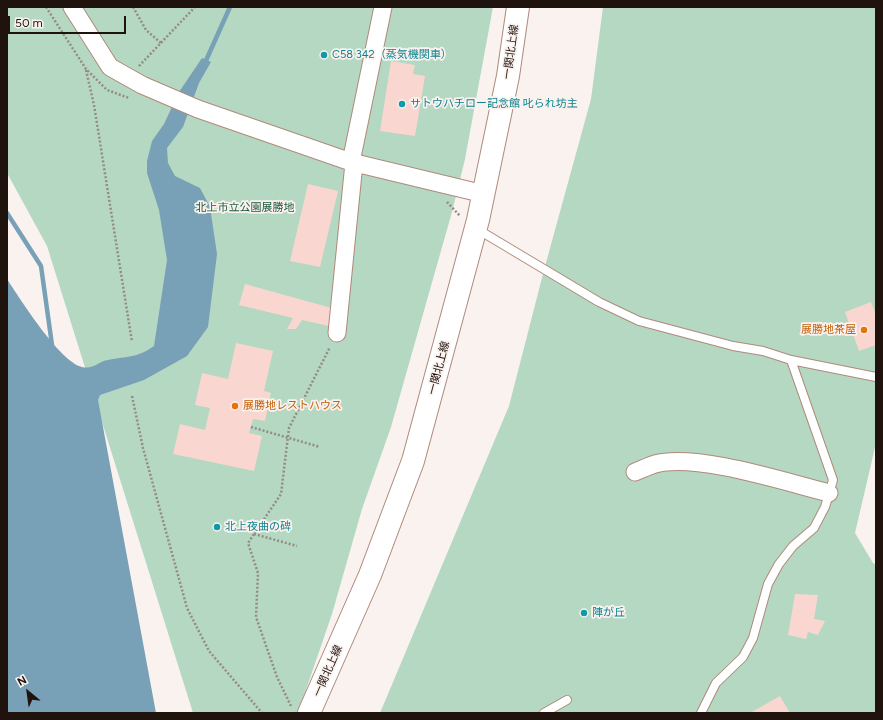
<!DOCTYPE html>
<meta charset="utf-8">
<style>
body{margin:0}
#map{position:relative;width:883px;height:720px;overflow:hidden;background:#faf2ef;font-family:Figtree,sans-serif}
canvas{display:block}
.frame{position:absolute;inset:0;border:8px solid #20130d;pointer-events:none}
.north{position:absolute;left:8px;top:672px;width:40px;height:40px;-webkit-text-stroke:3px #faf2ef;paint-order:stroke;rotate:331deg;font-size:11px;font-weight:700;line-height:16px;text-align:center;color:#20130d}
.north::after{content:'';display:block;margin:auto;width:14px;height:18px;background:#20130d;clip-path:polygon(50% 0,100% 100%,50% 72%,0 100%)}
.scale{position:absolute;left:8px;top:16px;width:118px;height:18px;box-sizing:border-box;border:2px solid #20130d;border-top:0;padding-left:5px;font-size:12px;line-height:14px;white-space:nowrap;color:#20130d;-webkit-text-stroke:3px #faf2ef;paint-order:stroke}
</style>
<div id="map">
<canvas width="883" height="720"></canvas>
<div class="frame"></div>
<div class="north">N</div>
<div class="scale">50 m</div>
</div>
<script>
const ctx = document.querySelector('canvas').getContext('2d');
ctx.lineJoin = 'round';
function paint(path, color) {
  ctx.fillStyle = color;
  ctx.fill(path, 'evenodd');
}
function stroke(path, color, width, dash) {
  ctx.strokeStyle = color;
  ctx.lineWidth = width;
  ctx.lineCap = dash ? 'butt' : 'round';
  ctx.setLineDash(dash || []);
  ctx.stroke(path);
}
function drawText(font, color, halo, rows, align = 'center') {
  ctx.font = font + ' Figtree,"Noto Sans JP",sans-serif';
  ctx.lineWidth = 3.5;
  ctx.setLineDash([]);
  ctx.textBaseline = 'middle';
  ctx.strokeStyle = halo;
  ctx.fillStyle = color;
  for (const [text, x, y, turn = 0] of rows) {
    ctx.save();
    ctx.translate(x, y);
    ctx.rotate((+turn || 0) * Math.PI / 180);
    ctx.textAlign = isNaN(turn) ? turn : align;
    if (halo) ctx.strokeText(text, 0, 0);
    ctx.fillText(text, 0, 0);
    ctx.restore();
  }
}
const green = new Path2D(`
 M7,7h486l-28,152 -13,53 -61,215 -29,82 -30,105 -34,99h-105l-146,-467 -40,-73z
 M603,7h273v436l-21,90 18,30 3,2v148h-496l129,-307 35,-136 47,-171z`);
const water = new Path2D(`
 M202,58l9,4 -12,21 -16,44 -16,21 1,15 7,13 25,12 10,19 7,47 -9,73 -21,29 -43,24 -44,15 -2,5 58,313h-149v-434c13,20 53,83 75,88 11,3 17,-6 26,-7 20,-4 29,-2 46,-14l13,-86 -8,-50 -12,-37v-12l5,-20 12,-17 15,-32z`);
const stream = new Path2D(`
 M204,65l26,-58
 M7,213l34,53 11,79`);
const building = new Path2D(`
 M391,61l24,4 -2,9 12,2 -10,60 -35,-5z
 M308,184l30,7 -18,76 -30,-6z
 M245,284l90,25 -6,17 -27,-6 -6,9h-9l6,-11 -54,-13z
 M871,302l5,13v30l-17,6 -14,-39z
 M236,343l37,8 -9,40 7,2 -6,28 -12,-2 -4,14 13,3 -8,35 -81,-17 7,-30 25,6 5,-22 -15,-3 7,-32 26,6z
 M795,594l23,1 -4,24 11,2 -7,14 -10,-3 -2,7 -18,-4z
 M780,696l10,17h-40z`);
const path = new Path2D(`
 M46,7l40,62 21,21 22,8
 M133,7l13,23 15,13
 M139,66l56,-59
 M86,70l8,35 38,237
 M447,202l13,14
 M132,396l11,52 44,160 22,43 53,62
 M251,427l69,20
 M254,534l43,12
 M291,706l-14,-29 -21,-60 2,-44 -10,-30 33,-49 8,-66 41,-81`);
const service = new Path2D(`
 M477,229l122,73 40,19 94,25 30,5 28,9 85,17
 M544,713l23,-13
 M701,713l15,-30 27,-26 10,-19 15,-54 11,-20 14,-18 21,-18 11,-21 8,-27 -42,-120`);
const minor = new Path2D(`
 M72,7l38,60 32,18 56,24 153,53 133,32
 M351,162l32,-155
 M337,333l17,-170
 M635,472c7,-3 14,-6 20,-8 42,-11 130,18 174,29`);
const primary = new Path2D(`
 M309,713l61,-138 43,-114 65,-241 30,-144 10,-69`);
const markers = [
 [324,55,4,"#0f9aa8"],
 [402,104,4,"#0f9aa8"],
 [864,330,4,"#e8710a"],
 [235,406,4,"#e8710a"],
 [217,527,4,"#0f9aa8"],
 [584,613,4,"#0f9aa8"]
];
const streetNames = [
 ["一関北上線",511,52,-82],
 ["一関北上線",439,368,-75],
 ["一関北上線",328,671,-66]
];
const cultureNames = [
 ["C58 342（蒸気機関車）",332,55],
 ["サトウハチロー記念館 叱られ坊主",410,104],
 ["北上夜曲の碑",225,527],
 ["陣が丘",592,613]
];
const parkNames = [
 ["北上市立公園展勝地",245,208]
];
const foodNames = [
 ["展勝地茶屋",856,330],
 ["展勝地レストハウス",243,406,"left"]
];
paint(green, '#b4d8c1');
paint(water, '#78a1b7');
stroke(stream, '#78a1b7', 4.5);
paint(building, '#f9d7d0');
stroke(service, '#af8a7c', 10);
stroke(minor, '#af8a7c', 19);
stroke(primary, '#af8a7c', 24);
stroke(path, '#958b86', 2.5, [2, 2]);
stroke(service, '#fff', 8);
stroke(minor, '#fff', 17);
stroke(primary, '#fff', 22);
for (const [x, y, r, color] of markers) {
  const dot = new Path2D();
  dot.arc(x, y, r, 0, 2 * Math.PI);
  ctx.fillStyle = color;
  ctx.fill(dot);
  stroke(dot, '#faf2ef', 1.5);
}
drawText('11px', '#20130d', '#faf2ef', streetNames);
drawText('11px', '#0d838f', '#faf2ef', cultureNames, 'left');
drawText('11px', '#195a39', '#faf2ef', parkNames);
drawText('11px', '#c56008', '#faf2ef', foodNames, 'right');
</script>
